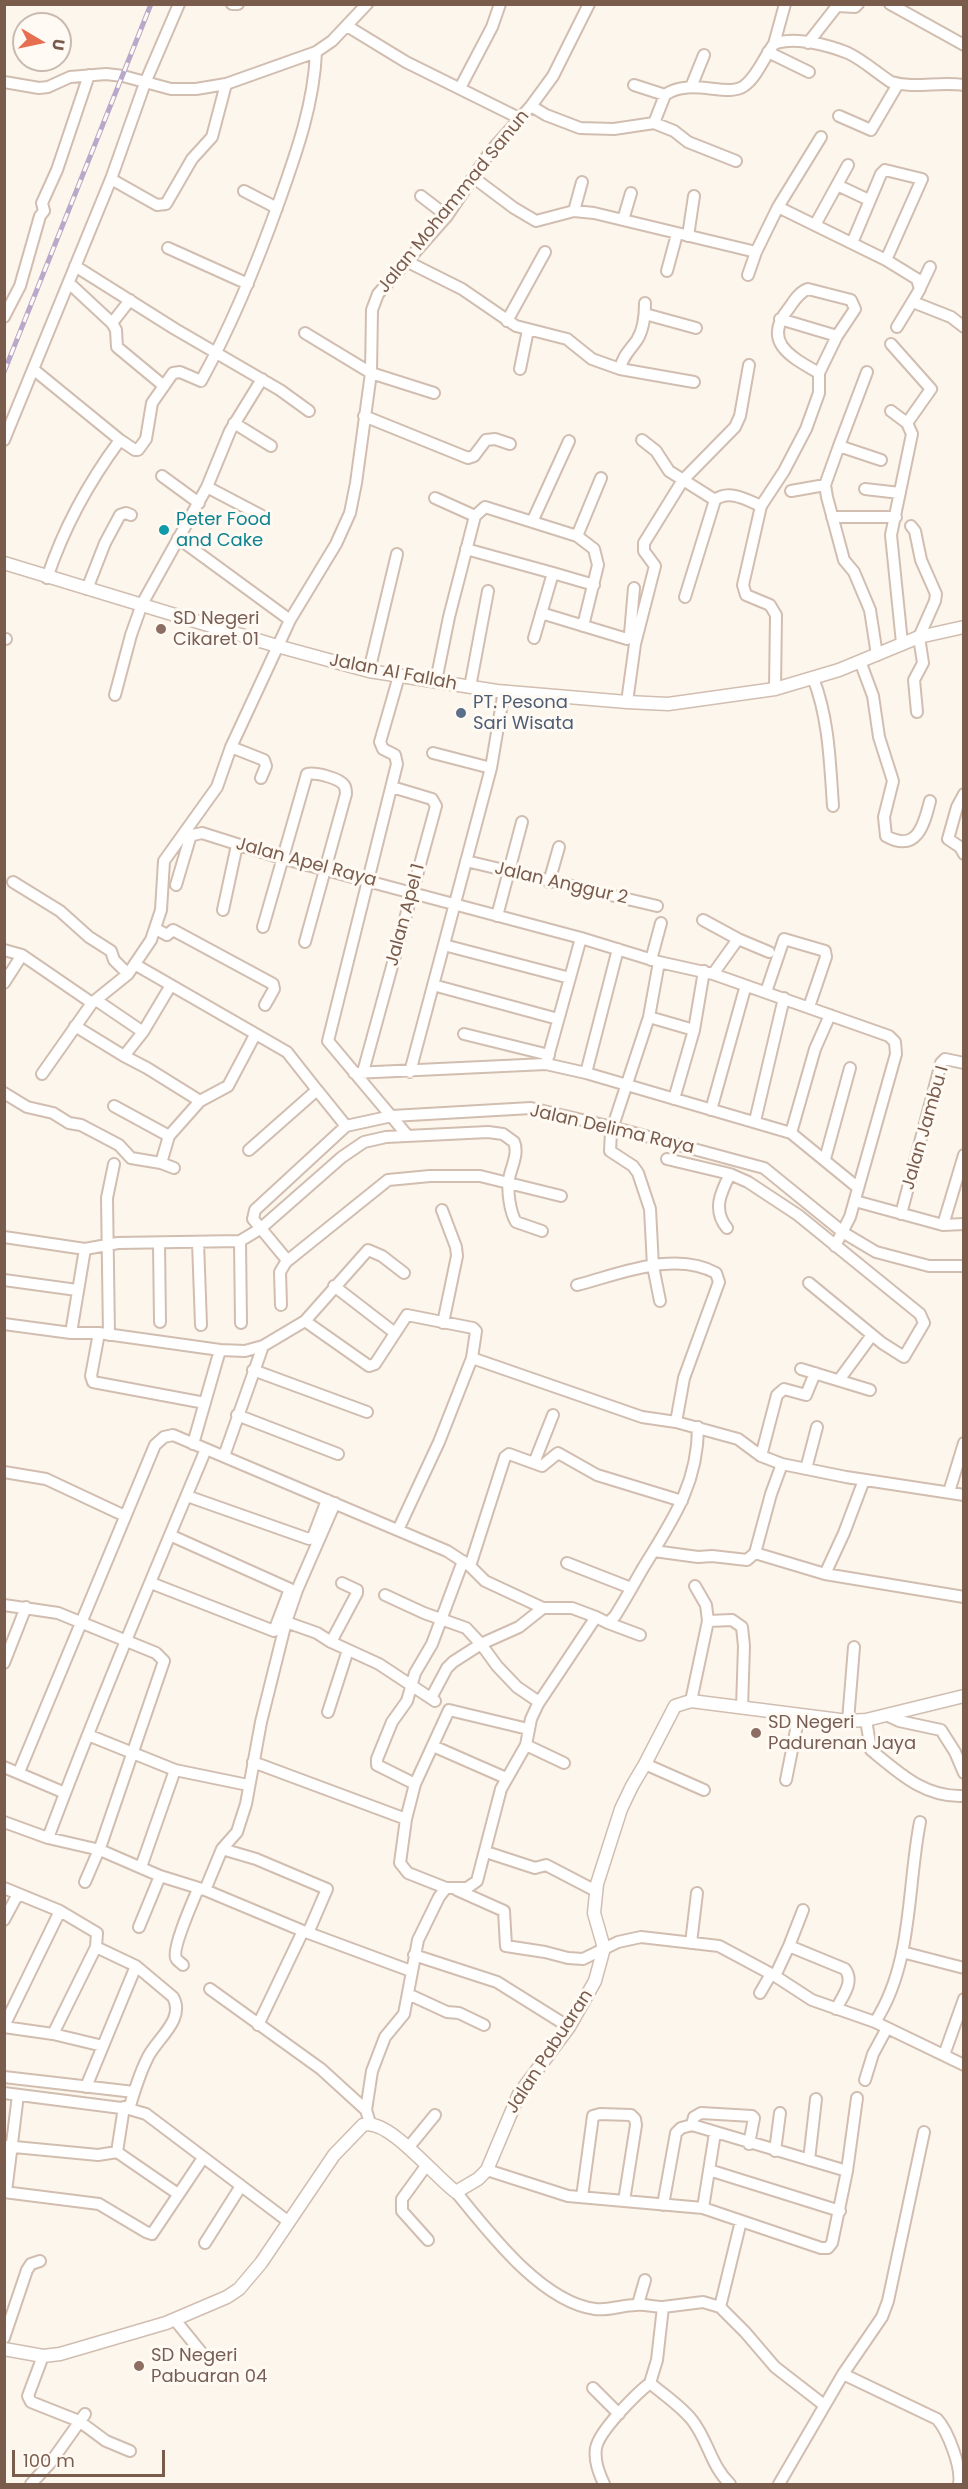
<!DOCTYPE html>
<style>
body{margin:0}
#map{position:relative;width:968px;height:2489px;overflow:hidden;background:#fdf6ec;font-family:Poppins,sans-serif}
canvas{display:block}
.frame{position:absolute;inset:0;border:6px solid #7a5c4d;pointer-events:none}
.north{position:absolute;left:12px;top:12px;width:60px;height:60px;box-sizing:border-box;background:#fffaf3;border:2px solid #cabbb1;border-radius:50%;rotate:99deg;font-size:16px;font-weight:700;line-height:24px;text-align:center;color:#7a5c4d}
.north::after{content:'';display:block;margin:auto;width:21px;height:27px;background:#e76f51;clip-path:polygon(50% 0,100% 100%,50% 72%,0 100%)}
.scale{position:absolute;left:12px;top:2450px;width:153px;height:27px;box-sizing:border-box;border:3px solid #7a5c4d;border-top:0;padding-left:8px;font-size:18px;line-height:21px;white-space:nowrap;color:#7a5c4d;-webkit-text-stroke:4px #fffaf3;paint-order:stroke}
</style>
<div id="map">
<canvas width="968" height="2489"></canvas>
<div class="frame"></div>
<div class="north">U</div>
<div class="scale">100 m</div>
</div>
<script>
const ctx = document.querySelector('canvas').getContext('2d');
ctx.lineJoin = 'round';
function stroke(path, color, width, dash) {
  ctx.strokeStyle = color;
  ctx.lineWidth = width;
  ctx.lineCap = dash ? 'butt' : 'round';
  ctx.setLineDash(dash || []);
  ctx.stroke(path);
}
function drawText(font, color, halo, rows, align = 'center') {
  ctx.font = font + ' Poppins,sans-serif';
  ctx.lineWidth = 6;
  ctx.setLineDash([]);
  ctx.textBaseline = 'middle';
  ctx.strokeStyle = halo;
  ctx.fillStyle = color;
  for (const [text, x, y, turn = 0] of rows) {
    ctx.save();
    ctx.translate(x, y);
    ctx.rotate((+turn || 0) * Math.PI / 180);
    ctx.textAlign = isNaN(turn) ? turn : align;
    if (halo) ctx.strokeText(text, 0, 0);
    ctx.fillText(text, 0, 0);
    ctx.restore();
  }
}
const minor = new Path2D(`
 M232,4h6
 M890,4l74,41
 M347,26l59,36 115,57
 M808,43l29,-37 18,1 3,-3
 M774,44l11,-40
 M768,52l41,20
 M4,82l35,6 9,-1 22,-10 36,-3 17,2 48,13h25l30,-5 90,-32 16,-11 35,-37
 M634,85l31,10c24,-18 63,3 79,-9 13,-9 20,-29 30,-42 21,-8 54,1 74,9 15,7 29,20 43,29 24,7 48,-1 73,3
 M691,87l13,-32
 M460,88l32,-61 8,-23
 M531,106l15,9 34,13 34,1 40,-6 20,8 14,11 48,19
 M839,116l32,14 27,-46
 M654,123l11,-28
 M474,178l40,30 22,13 38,-10 20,2 162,39 22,-45 43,-70
 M111,179l46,26 9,-1 26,-45 20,-22 14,-53
 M837,185l32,15
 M244,191l33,17
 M421,196l26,20
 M778,207l108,53 31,19 3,10 -23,38
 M574,211l8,-29
 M623,220l8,-27
 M815,225l33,-60
 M688,236l6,-40
 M852,243l29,-69 4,-4 37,9 -36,81
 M168,248l80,36
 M408,262l54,27 54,37 51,13 25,20 28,10 74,13
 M75,266l100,63 105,61 29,21
 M667,271l10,-37
 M748,275l8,-23
 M69,283l43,40 4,7 1,17 47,39
 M920,288l10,-21
 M913,302l38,15 13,10
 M645,314l51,14
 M4,317l16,-31 20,-70 4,-5 -2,-8 15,-33 32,-95
 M780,319l57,17
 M507,321l38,-69
 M112,323l18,-23
 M305,333l66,40 63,20
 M891,344l40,45 -24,34
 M33,369l87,71
 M520,369l8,-39
 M620,369c2,-12 10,-19 17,-29 7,-11 8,-24 8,-37
 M867,372l-28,74 42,14
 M891,411l16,12 5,11 -21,101 11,108
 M364,416l104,42 6,-2 12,-16 9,-1 15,5
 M234,423l37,23
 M4,440l107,-261 34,-96 34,-79
 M642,440l14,11 13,20 46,29
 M839,446l-14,39 2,12 17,63 10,12 16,38 7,45
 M162,476l37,27
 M207,487l57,30
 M865,489l35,4
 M791,491l34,-6
 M435,498l40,18
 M832,517h64
 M532,522l37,-81
 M911,526l4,5 6,29 15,34 -1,7 -16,36 4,26 -9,17 3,32
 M577,536l24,-58
 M178,538l112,82
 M466,549l87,24 -19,65
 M553,573l41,12
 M47,578c17,-51 41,-95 73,-138l15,10h3l8,-11 6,-36 21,-30 7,-1 21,9c32,-58 57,-120 79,-182 17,-48 34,-96 36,-147
 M87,589l18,-46 15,-28 6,-2 5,2
 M685,597l30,-97c14,-11 32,0 46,6
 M541,613l86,26 3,-5 4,-46
 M4,639h2
 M860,661l13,35 6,41 14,44 -9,36 2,19c31,17 38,-11 44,-35
 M369,671l28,-117
 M399,676l-19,66 3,7 12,6 2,9 -69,277 79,94
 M813,678c16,40 17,86 20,128
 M436,681l13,-64 26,-101 10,-9 92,29 17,13 4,16 -15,61
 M470,687l18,-96
 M775,689l1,-74 -6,-10 -24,-10 -3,-10 18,-79 23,-35 22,-42 13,-36v-20l18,-37 18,-27 -4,-9 -43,-11c-9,3 -14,12 -19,19 -28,34 2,49 30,65
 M115,695l16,-60 11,-31 65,-117 23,-56 32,-52
 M627,702l8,-58 20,-78 -11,-15v-8l39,-63 52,-53 5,-11 9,-51
 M231,747l33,13 2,6 -5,12
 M433,753l58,15
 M964,794l-7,13 -9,32 12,8 4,7
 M466,861l191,45
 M13,882l47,29 29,26 22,14 3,9 14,14
 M549,882l10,-35
 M176,885l14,-47 3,-3 9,-2 79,25 300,80 78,24 54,12 176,62 6,6 1,12 -46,163 -15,29
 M223,910l14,-65
 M497,916l25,-94
 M703,920l35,19
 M263,927l44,-153c8,-2 32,4 37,11 2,3 2,5 2,9l-41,148
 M156,929l11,6 6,-5 100,54 1,5 -9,16
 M444,945l126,33
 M4,950l18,5 70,48
 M651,960l10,-37
 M659,962l-10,55 -38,115 -1,19 23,15 5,7 12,36 3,57 7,35
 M136,965l151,87 30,38
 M713,974l25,-35 31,13
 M4,983l18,-28
 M171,985l-28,47 -19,24 23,12 53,33
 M433,985l125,34
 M766,992l18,-53 41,12 1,6 -17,50
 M96,1000l47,32
 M649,1017l45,13
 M75,1026l49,30
 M464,1034l85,21
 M546,1064l35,-126
 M363,1072l73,-266 -4,-7 -40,-12
 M410,1072l81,-304 13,-77
 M354,1073l192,-9 40,9 205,60 66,54
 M586,1073l32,-124
 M42,1074l50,-71 36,-29 23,-34 10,-30 3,-49 53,-74 14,-40 59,-127 46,-76 14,-31 6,-30 15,-110 1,-63 6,-16 69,-78 43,-64 41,-46 22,-30 36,-72
 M4,1093l23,14 26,6 16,10 12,2 38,20 12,13 30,5
 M674,1099l20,-69 10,-59
 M114,1106l55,30
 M711,1110l33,-118
 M755,1121l29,-123
 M791,1133l24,-84 15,-34
 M249,1150l68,-60 29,36
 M667,1159l63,15 18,8 50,33 122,99 4,9 -20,34 -22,-14 -73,-60
 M825,1159l25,-91
 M174,1168l-13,-5 8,-27 31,-35 28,-15 27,-51
 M855,1201l88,24 21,-1
 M442,1210l14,37 1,9 -14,67
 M901,1214l40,-151 4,-4 19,4
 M943,1225l21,-70
 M727,1228c-15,-18 -6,-36 3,-54
 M4,1237l81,12 33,-6 122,-2 20,-12 82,-72 22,-15 22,-5 102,-5 15,2 11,8c5,12 -3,25 -5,37 -2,12 1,33 7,43l26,9
 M240,1241l1,82
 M198,1242l3,83
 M159,1243l1,79
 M287,1260l-34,-41 2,-9 91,-84 46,-10 139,-8 81,19 152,41 80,65 32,19 53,14h35
 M4,1280l73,10
 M577,1285c43,-11 98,-35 139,-12l3,9 -35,96 -8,44
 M334,1286l61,47
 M281,1305l-1,-33 6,-10 102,-82 42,-4h50l81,20
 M305,1321l64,45 6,-2 32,-49 66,13 3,3 -4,27 -33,84 -41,88
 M4,1324l67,9h28l121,17 25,1 18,-5 42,-25 63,-71 14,6 22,17
 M71,1333l14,-84
 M99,1333l-8,43 2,6 112,21
 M109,1335l-2,-137 7,-34
 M472,1358l170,59 34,5 62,17 23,17 21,8 64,13 118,18
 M801,1369l69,21
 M253,1370l114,42
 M839,1380l33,-45
 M237,1415l101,39
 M193,1444l27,-94
 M224,1456l39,-110
 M761,1456l16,-61 7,-6 22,6 9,-22
 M534,1463l19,-48
 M806,1469l11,-42
 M4,1472l42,7 79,37
 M949,1492l15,-49
 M187,1496l122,43 4,-2 14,-37
 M654,1551l44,6 14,-1 35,4 8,-7 16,-59 11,-30
 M755,1553l70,21 139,23
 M567,1563l64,25
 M470,1566l35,-109 4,-3 33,12 16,-13 39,22 85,26
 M825,1574l19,-41 20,-53
 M151,1583l123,48 16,-42 -118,-53
 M385,1595l39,18 42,15 15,16 16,22 20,21 22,15
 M4,1605l54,8 98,40 8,8 -63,184 -16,37
 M708,1621l24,-1 10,7 2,19 -2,62
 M286,1622l31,11 14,9 48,22 56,37
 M608,1623l32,12
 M331,1642l26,-49v-3l-15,-7
 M4,1663l22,-56
 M431,1698l16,-30 6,-6 28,-18 38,-17 24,-19
 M691,1701l17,-80 -2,-16 -11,-19
 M328,1712l20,-62
 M886,1715l13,6 42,9 14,22 9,21
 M866,1720l5,30c28,23 54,48 93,46
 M848,1721l6,-74
 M88,1735l87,35 73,15
 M526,1745l38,18
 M433,1746l73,32
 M253,1762l153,57
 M645,1764l59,26
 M4,1767l61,26
 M19,1772l136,-327 9,-8 9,-2 33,14 241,102 23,15 15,15 58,27h29l24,9
 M786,1780l13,-65
 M415,1784l-38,-19v-6l15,-37 15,-21 8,-28 17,-29 31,-83
 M4,1822l44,16 52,12 60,26 45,14 98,41 108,40
 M48,1838c49,-131 104,-260 158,-389
 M222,1849l34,10 71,30 -19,44
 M486,1852l49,16 11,-3 50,26
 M141,1867l34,-97
 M4,1888l56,23 37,22 -1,14 -43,87
 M446,1888l-38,-15 -8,-10 6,-44 9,-35 34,-74 79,19
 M205,1890l17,-41 15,-17 9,-28 15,-82 25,-100 11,-32 38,-87
 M457,1890l47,21 2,35 39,6 23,6 15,1 35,-17 23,-5 78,9 56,30 37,24 63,22 89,43
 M4,1920l14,-26
 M139,1927l21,-51
 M691,1943l6,-50
 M789,1946l14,-36
 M902,1952l62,16
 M414,1955l83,27 72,45
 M183,1965c-2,-2 -7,-5 -7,-7 -4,-10 17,-57 22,-69
 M775,1976l14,-30 56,23c10,13 -3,28 -9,40
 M210,1989l111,80 45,41
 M760,1993l11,-19
 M408,1994l39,18 12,1 25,12
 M875,2022c38,-58 32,-134 45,-200
 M258,2025l45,-94
 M4,2026l56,-115
 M4,2027l49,7 50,12
 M944,2055l20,-56
 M4,2077l130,15
 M865,2080l8,-26 14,-26
 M86,2087l50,-121
 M4,2093l125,16c5,-17 10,-34 18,-50 8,-19 39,-39 26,-62l-37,-31 -40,-19
 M129,2109l17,5 143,108
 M370,2123l-4,-13 6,-39 13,-34 19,-23 14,-74 21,-43 7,-9h21l10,-7 24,-92 25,-44 5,-26 7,-15 58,-87 12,6 7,-7c10,-16 19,-32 28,-48 29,-47 55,-84 55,-141
 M692,2125l2,-8 7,-4 51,3 2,2 -5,26
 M4,2146l94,9 19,-3 61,42
 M408,2148l27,-33
 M775,2151l5,-38
 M117,2152l7,-45
 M809,2160l7,-61
 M426,2166l-24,33v12l26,29
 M487,2170l81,26 135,12
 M709,2170l131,41
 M847,2171l10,-73
 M4,2192l95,12 47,28 6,2 51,-76
 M6,2192l12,-97
 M456,2192c32,39 85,110 139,117 13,2 27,-4 41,-4 9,-1 18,2 27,2l-6,53 -7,23c14,12 31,23 42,37 16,20 19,46 38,64
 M582,2197l11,-81 7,-2 31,1 4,4 1,6 -12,76
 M663,2205l13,-72 5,-5 11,-3 155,46 -15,72 -4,5h-7l-118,-40 12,-75
 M205,2243l36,-57
 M638,2304l7,-24
 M663,2307l40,-5 17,5 25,25 30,35 49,38
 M720,2307l21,-86
 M175,2320l26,32
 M4,2338l23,-68 4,-6 9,-3
 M43,2356l-15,40 3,6 48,19 27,20 24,10
 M843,2374l94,45c11,12 25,49 22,65
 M593,2388l26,26
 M31,2484l20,-22 34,-48
 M604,2484c-5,-11 -10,-23 -8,-36 3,-17 40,-54 54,-65
 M779,2484l64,-110 39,-57 6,-16 36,-169`);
const tertiary = new Path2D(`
 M4,563l273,83 92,25 128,20 130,11 41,2 107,-15 64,-19 80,-33 45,-10
 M4,2349l39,7 17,-2 106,-31 61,-26 12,-8 22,-26 73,-108 29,-30c25,-8 72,52 93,67l22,-13 9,-9 32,-76 50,-67 26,-46 9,-33 -10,-35 3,-29 24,-75 11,-23 13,-22 30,-58 16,-5 157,20 18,-1 98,-24`);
const rail = new Path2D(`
 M4,372l147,-368`);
const markers = [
 [164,530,6,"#0f9aa8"],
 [161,629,6,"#8d6e63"],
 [461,713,6,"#5c6f8a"],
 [756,1733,6,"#8d6e63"],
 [139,2366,6,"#8d6e63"]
];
const streetNames = [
 ["Jalan Mohammad Sanun",454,202,-51],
 ["Jalan Al Fallah",393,673,11],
 ["Jalan Apel Raya",306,863,15],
 ["Jalan Anggur 2",561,884,13],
 ["Jalan Apel 1",406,915,-75],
 ["Jalan Jambu I",926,1128,-74],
 ["Jalan Delima Raya",612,1130,13],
 ["Jalan Pabuaran",550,2052,-57]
];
const cultureNames = [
 ["Peter Food",176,520],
 ["and Cake",176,541]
];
const educationNames = [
 ["SD Negeri",173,619],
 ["Cikaret 01",173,640],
 ["SD Negeri",768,1723],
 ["Padurenan Jaya",768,1744],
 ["SD Negeri",151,2356],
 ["Pabuaran 04",151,2377]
];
const serviceNames = [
 ["PT. Pesona",473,703],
 ["Sari Wisata",473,724]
];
stroke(minor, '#d1beb0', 14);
stroke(tertiary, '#d1beb0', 15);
stroke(minor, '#fff', 10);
stroke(tertiary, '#fff', 12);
stroke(rail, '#b9a8c9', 5);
stroke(rail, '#fffaf3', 3, [9]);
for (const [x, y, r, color] of markers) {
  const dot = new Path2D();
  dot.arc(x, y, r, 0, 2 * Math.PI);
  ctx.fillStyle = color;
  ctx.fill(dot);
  stroke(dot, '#fffaf3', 2);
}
drawText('18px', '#7a5c4d', '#fffaf3', streetNames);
drawText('18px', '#0d838f', '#fffaf3', cultureNames, 'left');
drawText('18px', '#785e54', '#fffaf3', educationNames, 'left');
drawText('18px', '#4e5e75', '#fffaf3', serviceNames, 'left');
</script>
